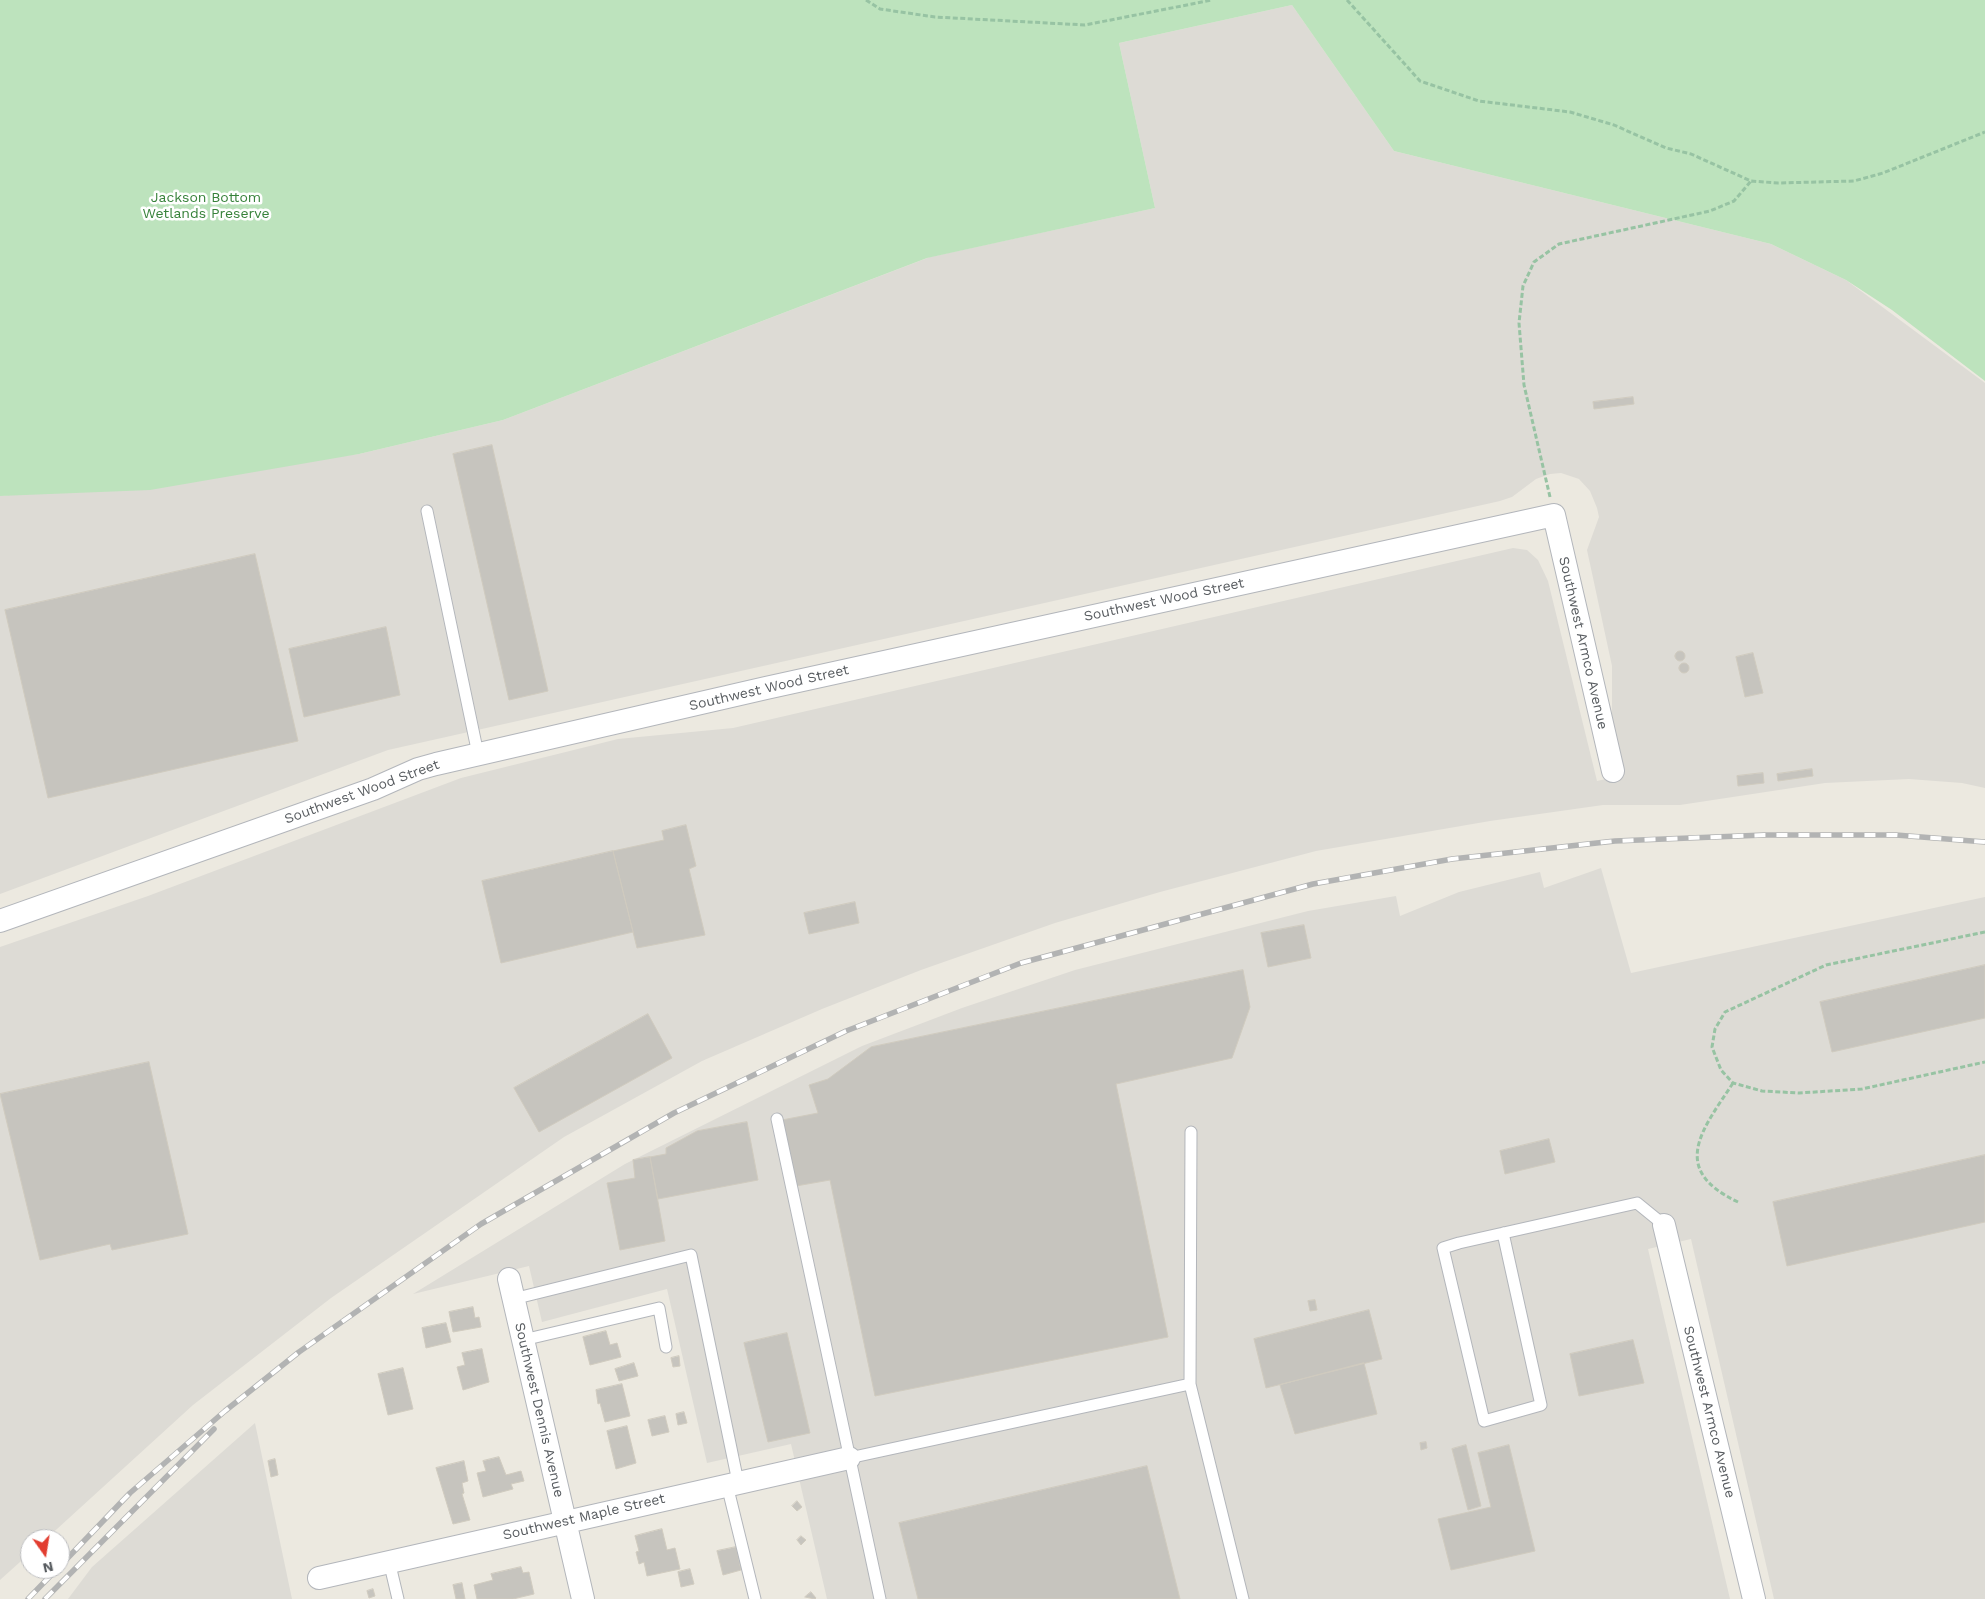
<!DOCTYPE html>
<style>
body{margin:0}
#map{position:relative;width:1985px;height:1599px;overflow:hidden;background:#ece9e0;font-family:"Work Sans",sans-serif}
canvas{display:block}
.north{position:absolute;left:20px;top:1529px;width:50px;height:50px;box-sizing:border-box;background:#fff;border:1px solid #bdbec0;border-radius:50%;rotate:167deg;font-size:14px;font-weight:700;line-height:20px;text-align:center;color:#595d61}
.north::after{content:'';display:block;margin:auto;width:18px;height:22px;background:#e23d30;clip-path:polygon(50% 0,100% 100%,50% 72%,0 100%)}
</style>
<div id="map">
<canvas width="1985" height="1599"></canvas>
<div class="north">N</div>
</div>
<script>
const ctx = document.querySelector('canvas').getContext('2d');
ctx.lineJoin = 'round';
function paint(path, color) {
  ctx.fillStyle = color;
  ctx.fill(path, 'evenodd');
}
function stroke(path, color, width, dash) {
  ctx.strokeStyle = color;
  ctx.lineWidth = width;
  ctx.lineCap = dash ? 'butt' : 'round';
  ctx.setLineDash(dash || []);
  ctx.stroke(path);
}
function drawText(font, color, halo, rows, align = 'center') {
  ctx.font = font + ' "Work Sans",sans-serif';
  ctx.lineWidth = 5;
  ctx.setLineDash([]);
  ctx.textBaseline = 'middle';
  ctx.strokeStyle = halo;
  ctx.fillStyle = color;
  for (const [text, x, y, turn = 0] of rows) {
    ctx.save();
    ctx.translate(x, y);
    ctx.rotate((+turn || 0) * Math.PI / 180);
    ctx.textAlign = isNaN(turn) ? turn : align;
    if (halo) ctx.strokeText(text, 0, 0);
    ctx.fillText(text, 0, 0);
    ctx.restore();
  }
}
const industrial = new Path2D(`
 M1292,5l102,146 377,93 75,36 139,103v405l-23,-5 -53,-4 -84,4 -145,22h-77l-113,16 -174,30 -156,41 -105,31 -134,47 -99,39 -120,52 -138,76 -233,161 -138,107 -147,134h-16v14l-30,27v-633l148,-51 313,-118 157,-39 115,-11 780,-180 14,2 11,10 10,21 49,200 27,-6 -12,-57v-52l-25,-116 12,-33 -2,-9 -7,-17 -11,-12 -18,-6 -11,1 -14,5 -24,18 -12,4 -1112,249 -388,144v-398l359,-42 144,-34 427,-163 225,-49 -36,-165z
 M1601,868l30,105 354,-76v702h-211l-83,-360 -43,10 82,350h-903l-36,-155 -84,19 -40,-174 -125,33 -13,-56 -116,28 212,-130 237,-118 100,-38 113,-38 233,-59 88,-15 4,20 59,-24 81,-20 4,16z
 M255,1423l37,176h-224l24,-32z`);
const green = new Path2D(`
 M0,0h1985v381l-93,-71 -46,-30 -75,-36 -377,-93 -102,-146 -173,38 36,165 -228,50 -424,162 -144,34 -209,36 -150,6z`);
const building = new Path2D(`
 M1633,397l1,7 -40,5 -1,-7z
 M492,445l56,246 -39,9 -56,-246z
 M255,554l43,187 -250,57 -43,-188z
 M386,627l14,68 -96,22 -15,-68z
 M1675 656a5 5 0 1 1 10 0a5 5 0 1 1-10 0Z
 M1753,653l10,40 -18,4 -9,-40z
 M1679 668a5 5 0 1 1 10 0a5 5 0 1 1-10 0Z
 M1812,769l1,7 -35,5 -1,-7z
 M1763,773l1,10 -26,3 -1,-10z
 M686,825l10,41 -7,3 16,66 -68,13 -24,-97 51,-11 -2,-9z
 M613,851l20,81 -132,31 -19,-82z
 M855,902l4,21 -50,11 -5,-21z
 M1304,925l7,33 -43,9 -7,-34z
 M1985,965v53l-153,34 -12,-50z
 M1243,970l7,37 -18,51 -116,26 52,253 -293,59 -45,-216 -34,6 -14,-66 36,-7 -9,-28 19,-6 43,-32z
 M648,1014l24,44 -133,74 -25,-44z
 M149,1062l39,172 -76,16 -2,-6 -70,16 -40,-166z
 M747,1122l11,58 -100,19 -8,-42 16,-3v-6l31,-17z
 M1549,1139l6,23 -50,12 -5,-23z
 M1985,1155v67l-198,44 -14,-64z
 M650,1157l15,84 -45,9 -13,-67 28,-5 -2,-18z
 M1315,1300l2,10 -7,1 -2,-10z
 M473,1307l2,11 4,-1 2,10 -28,5 -4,-20z
 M1369,1310l13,49 -116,29 -12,-49z
 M446,1323l5,19 -25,6 -4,-20z
 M606,1331l4,14 7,-2 4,14 -31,8 -7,-28z
 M787,1333l23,100 -42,9 -24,-99z
 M1633,1340l11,43 -65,13 -9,-42z
 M482,1349l7,33 -26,8 -6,-23 8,-2 -3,-12z
 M679,1356l1,10 -7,1 -2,-9z
 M634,1363l4,13 -19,5 -4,-12z
 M1364,1363l13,51 -82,20 -15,-49z
 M403,1368l10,41 -25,6 -10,-41z
 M622,1384l8,32 -25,6 -5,-19 -2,1 -2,-14z
 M684,1412l3,11 -9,2 -2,-11z
 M665,1416l4,16 -17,4 -4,-16z
 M627,1426l9,37 -20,6 -9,-38z
 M1426,1442l1,6 -6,2 -1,-7z
 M1466,1445l15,61 -13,4 -16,-61z
 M1509,1445l26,106 -84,19 -13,-51 53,-12 -13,-54z
 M499,1457l7,18 15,-4 3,10 -13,3 2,5 -30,8 -6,-24 9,-2 -3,-10z
 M275,1459l3,16 -7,2 -3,-16z
 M464,1461l4,20 -6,2 2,10 -2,1 8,26 -17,4 -17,-56z
 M1147,1466l33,133h-262l-19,-76z
 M797,1501l5,6 -5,4 -5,-5z
 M662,1529l5,21 8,-2 5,21 -33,7 -3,-14 -5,2 -3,-12 3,-1 -4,-15z
 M801,1536l5,4 -5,5 -4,-5z
 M736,1547l5,23 -18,5 -6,-24z
 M521,1567l2,6 6,-1 5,22 -21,5h-36l-3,-14 19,-5 -2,-6z
 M690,1569l4,15 -13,3 -3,-15z
 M462,1583l3,16h-9l-3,-14z
 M373,1589l2,7 -6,2 -2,-7z
 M811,1592l5,6 -1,1 -10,-2z`);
const path = new Path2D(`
 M866,0l14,9 55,8 150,8 127,-25
 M1347,0l73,81 59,20 91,11 44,13 52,23 25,6 60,27 27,2 76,-2 29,-8 102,-41
 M1550,497l-26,-112 -5,-62 4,-37 11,-24 25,-18 151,-33 24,-10 17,-20
 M1985,932l-159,33 -101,47 -10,17 -3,18 9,23 12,13 29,8 37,2 63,-4 123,-27
 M1733,1083c-30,46 -65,86 5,119`);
const service = new Path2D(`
 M427,511l51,243
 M777,1119l103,480
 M1503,1233l38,172 -57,16 -41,-173 16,-5 178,-40 27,22
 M513,1299l178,-44 47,227
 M523,1340l136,-32 7,39
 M1190,1384l53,215
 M849,1458l341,-74 1,-252
 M727,1485l28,114
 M389,1561l9,38`);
const minor = new Path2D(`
 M0,921l373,-132 45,-20 18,-5 330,-76 788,-173 59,256
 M1664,1225l90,374
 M509,1279l74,320
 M319,1578l530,-120`);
const rail = new Path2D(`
 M60,1566l70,-73 95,-82 74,-59 182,-128 193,-111 172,-82 175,-68 292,-79 139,-25 163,-18 149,-6h132l89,7
 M28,1599l29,-30
 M45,1599l169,-170`);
const parkNames = [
 ["Jackson Bottom",206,198],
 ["Wetlands Preserve",206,214]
];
const streetNames = [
 ["Southwest Wood Street",1164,600,-12],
 ["Southwest Armco Avenue",1583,643,77],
 ["Southwest Wood Street",769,688,-13],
 ["Southwest Wood Street",362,792,-20],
 ["Southwest Dennis Avenue",539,1410,77],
 ["Southwest Armco Avenue",1709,1412,76],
 ["Southwest Maple Street",584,1517,-13]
];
paint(industrial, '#dddbd5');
paint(green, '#bde3bd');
paint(building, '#c6c4be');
stroke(building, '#d0cbbf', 1);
stroke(service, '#b3b6bb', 13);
stroke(minor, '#b3b6bb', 24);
stroke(path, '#97c3a3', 3, [5, 2.5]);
stroke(service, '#fff', 11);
stroke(minor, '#fff', 22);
stroke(rail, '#b2b3b3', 5.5);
stroke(rail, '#fff', 4, [11]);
drawText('14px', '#37823a', '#fff', parkNames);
drawText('14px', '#595d61', '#fff', streetNames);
</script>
